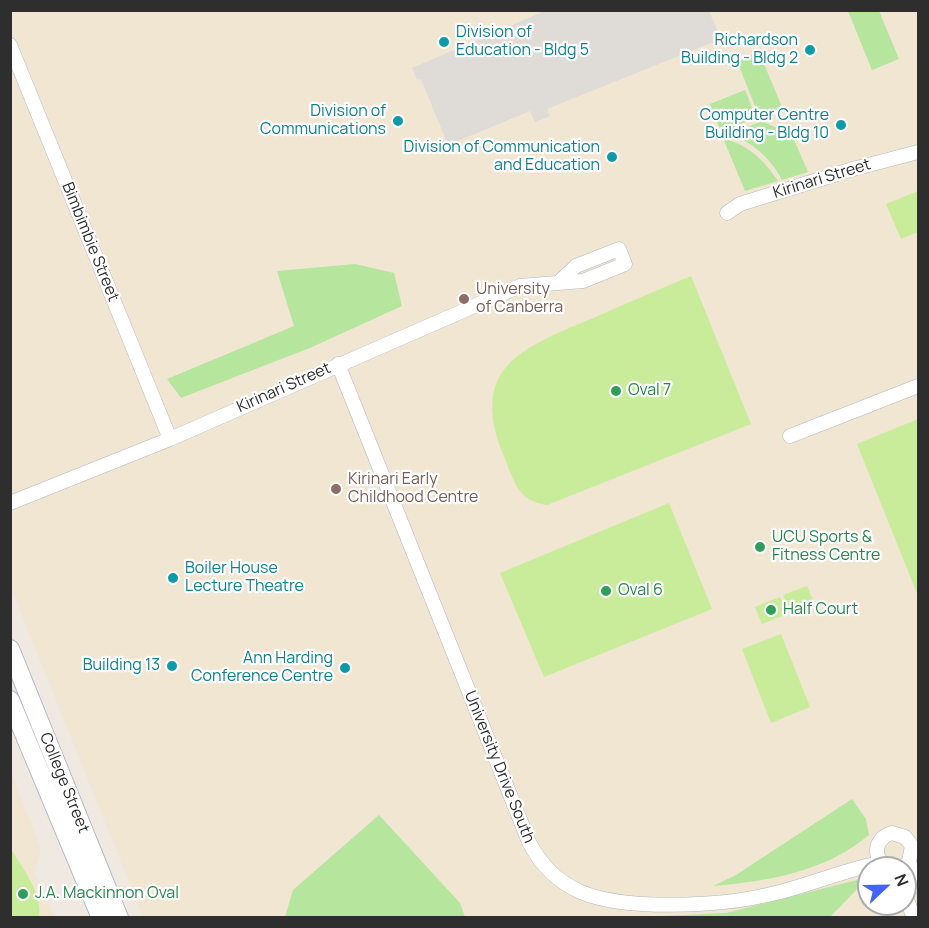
<!DOCTYPE html>
<style>
body{margin:0}
#map{position:relative;width:929px;height:928px;overflow:hidden;background:#efe9e1;font-family:Manrope,sans-serif}
canvas{display:block}
.frame{position:absolute;inset:0;border:12px solid #2e2e2e;pointer-events:none}
.north{position:absolute;left:857px;top:856px;width:60px;height:60px;box-sizing:border-box;background:#fff;border:2px solid #ababab;border-radius:50%;rotate:68deg;font-size:16px;font-weight:700;line-height:24px;text-align:center;color:#2e2e2e}
.north::after{content:'';display:block;margin:auto;width:21px;height:27px;background:#4264fb;clip-path:polygon(50% 0,100% 100%,50% 72%,0 100%)}
</style>
<div id="map">
<canvas width="929" height="928"></canvas>
<div class="frame"></div>
<div class="north">N</div>
</div>
<script>
const ctx = document.querySelector('canvas').getContext('2d');
ctx.lineJoin = 'round';
function paint(path, color) {
  ctx.fillStyle = color;
  ctx.fill(path, 'evenodd');
}
function stroke(path, color, width, dash) {
  ctx.strokeStyle = color;
  ctx.lineWidth = width;
  ctx.lineCap = dash ? 'butt' : 'round';
  ctx.setLineDash(dash || []);
  ctx.stroke(path);
}
function drawText(font, color, halo, rows, align = 'center') {
  ctx.font = font + ' Manrope,sans-serif';
  ctx.lineWidth = 4.5;
  ctx.setLineDash([]);
  ctx.textBaseline = 'middle';
  ctx.strokeStyle = halo;
  ctx.fillStyle = color;
  for (const [text, x, y, turn = 0] of rows) {
    ctx.save();
    ctx.translate(x, y);
    ctx.rotate((+turn || 0) * Math.PI / 180);
    ctx.textAlign = isNaN(turn) ? turn : align;
    if (halo) ctx.strokeText(text, 0, 0);
    ctx.fillText(text, 0, 0);
    ctx.restore();
  }
}
const education = new Path2D(`
 M11,11h907v906h-775l-132,-329zM869,868h36v36h-36z
 M10,770l31,79 -6,24 20,44h-44z`);
const green = new Path2D(`
 M848,11h31l20,48 -27,11z
 M759,52l23,55 -23,9 -22,-55z
 M745,90l11,28 -35,14 -11,-28z
 M762,121l30,14 16,37 -26,8c-11,-22 -30,-38 -52,-46z
 M723,138c25,7 41,22 55,43l-33,10z
 M355,264l39,9 8,33 -90,41 -131,51 -14,-19 127,-53 -17,-55z
 M852,799l14,20 3,16c-44,37 -101,46 -156,51l23,-11z
 M379,815l81,88 5,14h-180l8,-27z
 M869,877l-39,40h-189l85,-4z`);
const pitch = new Path2D(`
 M918,191v41l-17,7 -15,-35z
 M691,276l60,148 -204,81c-30,-4 -33,-25 -44,-51 -34,-86 18,-106 88,-135 33,-15 67,-29 100,-43z
 M918,419v177l-61,-152z
 M669,503l43,106 -168,68 -44,-104z
 M807,586l7,17 -24,9 -7,-17z
 M780,597l7,17 -25,10 -7,-17z
 M781,634l29,73 -39,16 -29,-74z
 M11,849c12,20 32,45 28,68h-28z`);
const plaza = new Path2D(`
 M547,10l162,1 12,28 -174,70 3,7 -15,6 -5,-11 -82,34 -27,-66 -4,1 -5,-12z`);
const street = new Path2D(`
 M10,45l160,394
 M727,213l13,-9 113,-35 65,-17
 M338,364l191,478c11,22 29,40 52,50 44,19 139,14 186,3 39,-8 75,-25 114,-32
 M790,436l128,-50
 M10,503l160,-64 350,-153 63,-5 42,-17 -6,-15 -43,17 -18,17
 M909,862l9,24
 M887,868c-15,-10 -13,-30 5,-35l13,4 7,9 -3,16 -8,6
 M905,895l9,23`);
const secondary = new Path2D(`
 M10,649l109,269
 M10,700l91,218`);
const markers = [
 [444,42,6,"#0f9aa8"],
 [810,50,6,"#0f9aa8"],
 [398,121,6,"#0f9aa8"],
 [841,125,6,"#0f9aa8"],
 [612,157,6,"#0f9aa8"],
 [464,299,6,"#8d6e63"],
 [616,391,6,"#2e9e5b"],
 [336,489,6,"#8d6e63"],
 [760,547,6,"#2e9e5b"],
 [173,578,6,"#0f9aa8"],
 [606,591,6,"#2e9e5b"],
 [771,610,6,"#2e9e5b"],
 [172,666,6,"#0f9aa8"],
 [345,668,6,"#0f9aa8"],
 [23,894,6,"#2e9e5b"]
];
const cultureNames = [
 ["Division of",456,33,"left"],
 ["Education - Bldg 5",456,51,"left"],
 ["Richardson",798,41],
 ["Building - Bldg 2",798,59],
 ["Division of",386,112],
 ["Communications",386,130],
 ["Computer Centre",829,116],
 ["Building - Bldg 10",829,134],
 ["Division of Communication",600,148],
 ["and Education",600,166],
 ["Boiler House",185,569,"left"],
 ["Lecture Theatre",185,587,"left"],
 ["Ann Harding",333,659],
 ["Conference Centre",333,677],
 ["Building 13",160,666]
];
const streetNames = [
 ["Kirinari Street",822,179,-17],
 ["Bimbimbie Street",90,242,68],
 ["Kirinari Street",284,388,-24],
 ["University Drive South",499,767,68],
 ["College Street",64,783,68]
];
const educationNames = [
 ["University",476,290],
 ["of Canberra",476,308],
 ["Kirinari Early",348,480],
 ["Childhood Centre",348,498]
];
const leisureNames = [
 ["Oval 7",628,391],
 ["UCU Sports &",772,538],
 ["Fitness Centre",772,556],
 ["Oval 6",618,591],
 ["Half Court",783,610],
 ["J.A. Mackinnon Oval",35,894]
];
paint(education, '#f0e6d1');
paint(green, '#b6e59e');
paint(pitch, '#c9ec9a');
paint(plaza, '#dfdcd8');
stroke(street, '#b4b7c1', 15);
stroke(secondary, '#b4b7c1', 20);
stroke(street, '#fff', 14);
stroke(secondary, '#fff', 18);
for (const [x, y, r, color] of markers) {
  const dot = new Path2D();
  dot.arc(x, y, r, 0, 2 * Math.PI);
  ctx.fillStyle = color;
  ctx.fill(dot);
  stroke(dot, '#fff', 2);
}
drawText('16px', '#0d838f', '#fff', cultureNames, 'right');
drawText('16px', '#2e2e2e', '#fff', streetNames);
drawText('16px', '#785e54', '#fff', educationNames, 'left');
drawText('16px', '#27864d', '#fff', leisureNames, 'left');
</script>
